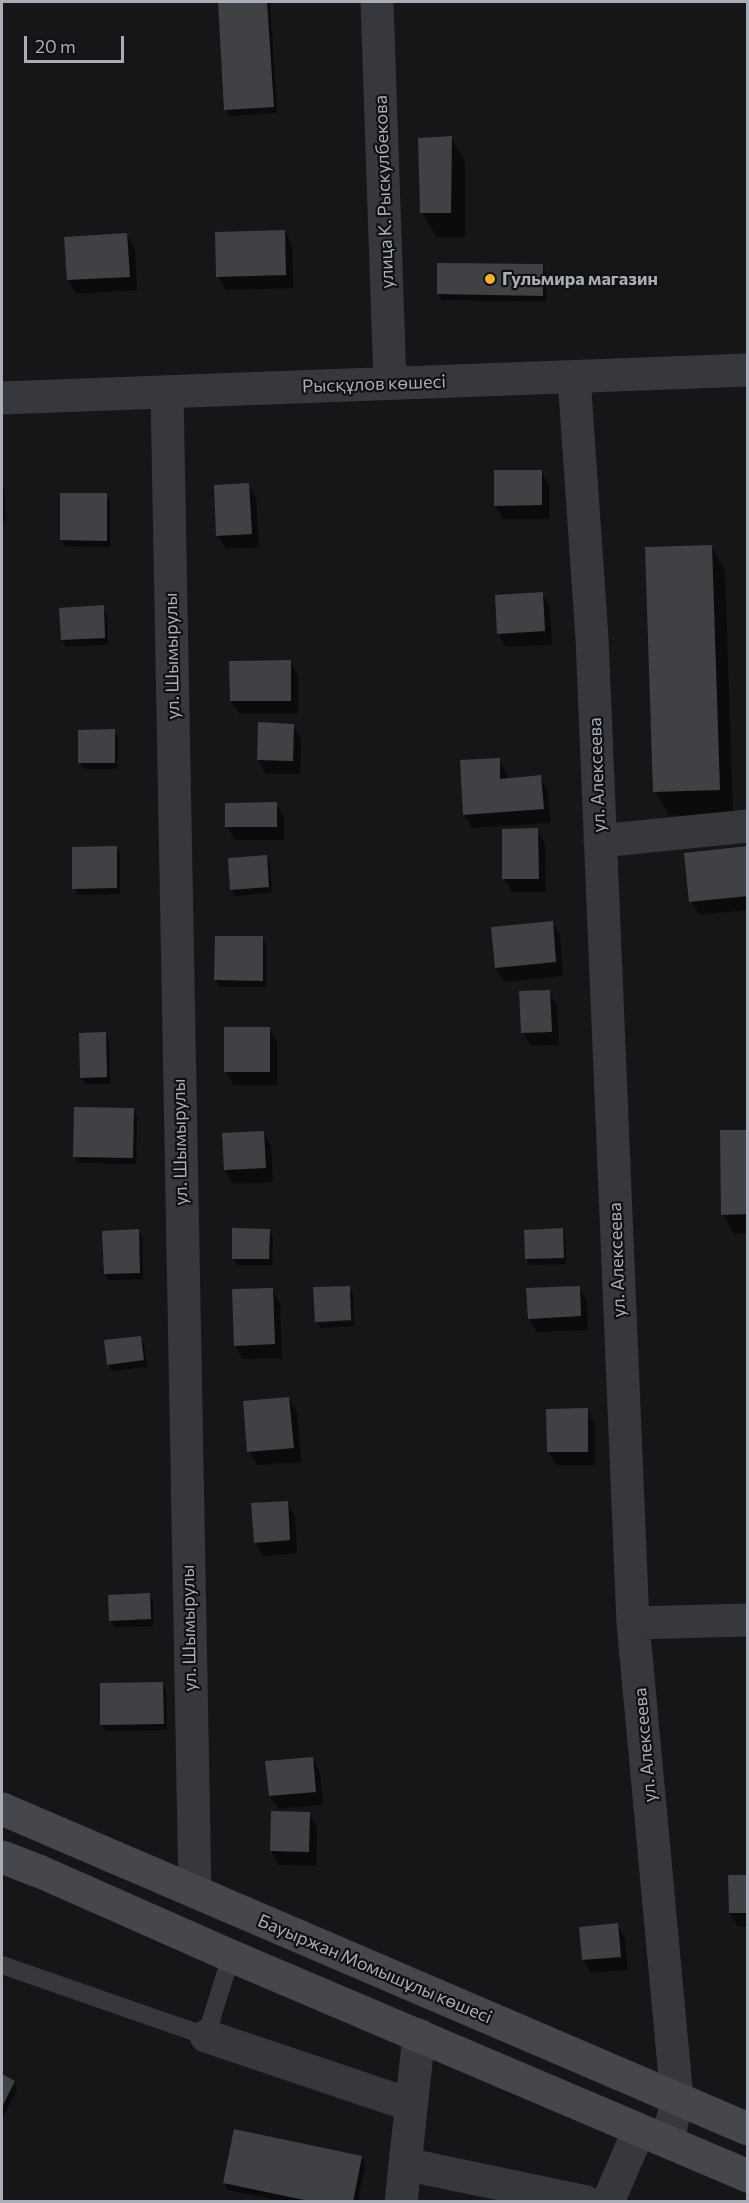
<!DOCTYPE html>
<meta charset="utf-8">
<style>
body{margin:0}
#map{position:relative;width:749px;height:2203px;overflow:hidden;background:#161618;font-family:Commissioner,sans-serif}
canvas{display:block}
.frame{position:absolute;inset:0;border:3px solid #a8adb8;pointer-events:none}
.scale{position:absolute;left:24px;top:36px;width:100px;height:27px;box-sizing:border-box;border:3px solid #a8adb8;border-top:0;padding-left:8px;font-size:18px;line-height:21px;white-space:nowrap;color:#a8adb8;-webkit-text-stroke:4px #111113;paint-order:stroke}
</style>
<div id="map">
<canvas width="749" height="2203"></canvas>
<div class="frame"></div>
<div class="scale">20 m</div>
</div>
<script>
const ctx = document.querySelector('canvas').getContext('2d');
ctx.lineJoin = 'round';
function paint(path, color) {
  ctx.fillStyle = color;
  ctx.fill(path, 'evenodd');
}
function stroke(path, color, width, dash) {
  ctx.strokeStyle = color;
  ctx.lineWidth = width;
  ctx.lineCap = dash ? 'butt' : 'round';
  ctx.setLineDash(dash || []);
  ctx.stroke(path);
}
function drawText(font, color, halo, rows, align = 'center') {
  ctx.font = font + ' Commissioner,sans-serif';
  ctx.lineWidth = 4.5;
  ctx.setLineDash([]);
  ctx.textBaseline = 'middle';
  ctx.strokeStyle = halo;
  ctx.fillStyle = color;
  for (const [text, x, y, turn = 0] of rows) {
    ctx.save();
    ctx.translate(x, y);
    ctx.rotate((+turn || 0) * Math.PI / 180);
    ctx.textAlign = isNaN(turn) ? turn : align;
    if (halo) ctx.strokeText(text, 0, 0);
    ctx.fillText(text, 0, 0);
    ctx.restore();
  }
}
const shadow = new Path2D(`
 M219,2h51l7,111 -47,3 -4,-7z
 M451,137l14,25v75h-29l-14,-25z
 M285,232l7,13 1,43 -67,2 -8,-14z
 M127,235l8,14 2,41 -61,4 -8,-14z
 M542,266l4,6v30l-104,-2 -4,-6z
 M541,471l8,14v34h-46l-8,-14z
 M248,485l8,13 3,49 -33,2 -8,-13z
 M2,486l3,6 1,29 -4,1z
 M106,495l4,6v46l-45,-1 -4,-6z
 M711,546l14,24 8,244 -64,2 -14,-25z
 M542,593l8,14 2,38 -46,2 -8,-13z
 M103,607l4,7 1,31 -42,2 -4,-7 -1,-31z
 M290,662l8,13v39h-59l-8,-13z
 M293,725l8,14 -1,35h-34l-8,-14z
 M114,731l4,7 -1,31h-33l-4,-6z
 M499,760l8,14v6l33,-3 8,14 3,32 -79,5 -8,-13z
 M276,803l8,14v23h-49l-8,-13z
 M537,830l8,13 1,49h-34l-8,-13z
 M116,847l4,7v40l-42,1 -4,-7z
 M748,848v62l-49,5 -8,-14z
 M266,857l4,6 2,30 -37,3 -3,-7z
 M552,922l8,14 3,40 -59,6 -8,-14 -3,-40z
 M216,937l46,1 4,7v42h-46l-4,-7z
 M549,992l8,13 2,40 -28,1 -8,-14z
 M269,1029l8,13v43h-43l-8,-14z
 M105,1034l4,6 1,44h-25l-4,-7z
 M133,1110l4,6 -1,48 -58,-1 -3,-7z
 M748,1131v103h-14l-11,-19z
 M263,1132l8,14 2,36 -40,2 -8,-14 -1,-36z
 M269,1230l4,7 -1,28h-35l-4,-6z
 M562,1230l3,7 1,27 -36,1 -4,-7z
 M138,1231l4,6 1,42 -34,1 -4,-6z
 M349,1287l4,7 1,24 -36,2v3l-3,-34z
 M579,1287l8,14 1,29 -51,2 -8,-14z
 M272,1289l8,14 2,55 -39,1 -8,-13z
 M354,1321v5l-33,2 -3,-5z
 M140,1337l4,7 3,23 -35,4 -4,-7z
 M289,1399l8,13 4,50 -44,3 -8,-13z
 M587,1410l8,14v41h-39l-7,-13z
 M287,1502l8,14 2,37 -34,3 -8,-14z
 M149,1595l4,6 1,25 -39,1 -4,-6z
 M162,1683l4,7 1,40 -61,1 -4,-6z
 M312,1758l8,14 3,33 -45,4 -8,-13z
 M309,1814l8,13 -1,39 -37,-1 -8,-14z
 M730,1876h18v51h-10l-8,-14z
 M617,1925l8,13 3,32 -37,3 -8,-14z
 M2,2076l12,6 3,7 -15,31z
 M362,2157l3,7 -7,38h-71l-59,-12 -4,-7z`);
const building = new Path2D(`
 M218,2h49l7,105 -50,3z
 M452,136l-1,77h-31l-2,-75z
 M285,230l1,45 -70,2 -1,-45z
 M127,233l3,44 -63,3 -3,-43z
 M437,263l106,1v32l-106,-2z
 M494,470h48v35l-48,1z
 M249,483l3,51 -36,2 -2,-51z
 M60,493h47v48l-47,-1z
 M712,545l8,245 -67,2 -8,-245z
 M543,592l2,39 -48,3 -2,-39z
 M104,605l1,33 -44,2 -2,-32z
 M291,660v41h-61l-1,-40z
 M258,722l36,2 -1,37 -36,-1z
 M115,729v34h-37v-33z
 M500,758v21l41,-4 3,34 -81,6 -3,-55z
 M277,802v25h-52v-24z
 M538,828l1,51h-37v-50z
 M117,846v42l-45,1v-42z
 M748,846v50l-59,6 -5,-49z
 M267,855l2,32 -39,3 -2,-32z
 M553,921l3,41 -61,6 -4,-41z
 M215,936h48v45l-49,-1z
 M550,990l2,42 -31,1 -2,-42z
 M224,1027h46v45h-46z
 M106,1032l1,45 -27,1 -1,-45z
 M74,1107l60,1 -1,50 -60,-1z
 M720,1130h28v84l-27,1z
 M264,1131l2,37 -42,2 -2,-37z
 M232,1228l38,1 -1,30h-37z
 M563,1228l1,30 -39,1 -1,-29z
 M139,1229l1,44 -36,1 -2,-43z
 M350,1286l1,34 -36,2 -2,-35z
 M580,1286l1,30 -53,3 -2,-31z
 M273,1288l2,56 -41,2 -2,-57z
 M141,1336l3,24 -37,5 -3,-25z
 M289,1397l5,51 -47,4 -4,-51z
 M588,1408v44h-41l-1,-43z
 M288,1501l2,39 -36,3 -3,-40z
 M150,1593l1,26 -42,2 -1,-26z
 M163,1682l1,42 -64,1v-42z
 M313,1757l3,35 -47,4 -4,-35z
 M271,1811l39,1 -1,40 -39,-1z
 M728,1875h20v38h-19z
 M618,1923l3,34 -39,3 -3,-33z
 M2,2074l13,7 -13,26z
 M234,2129l128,27 -9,46h-39l-91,-19z`);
const lane = new Path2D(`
 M2,1965l204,71 25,-80`);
const street = new Path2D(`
 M377,2l13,381
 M574,377l18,261 41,985 44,476 -9,42
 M167,392l28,1500
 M2,398l746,-28
 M600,841l148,-15
 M633,1623l115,-3
 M206,2036l205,69
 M405,2164l181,38
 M401,2202l18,-167
 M608,2202l31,-72`);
const secondary = new Path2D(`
 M2,1809l746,320
 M2,1857l39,15 190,84 517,220`);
const markers = [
 [490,279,6,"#f2b134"]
];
const streetNames = [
 ["улица К. Рыскулбекова",384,192,-92],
 ["Рысқұлов көшесі",374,384,-2],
 ["ул. Шымырулы",172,656,-91],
 ["ул. Алексеева",597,775,-92],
 ["ул. Шымырулы",180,1142,-91],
 ["ул. Алексеева",617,1260,-92],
 ["ул. Шымырулы",189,1628,-91],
 ["ул. Алексеева",645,1745,-95],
 ["Бауыржан Момышұлы көшесі",375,1969,23]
];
const poiNames = [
 ["Гульмира магазин",502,279]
];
paint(shadow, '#0007');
paint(building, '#404145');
stroke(lane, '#37383d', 18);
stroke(street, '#37383d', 33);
stroke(secondary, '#45474d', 33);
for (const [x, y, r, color] of markers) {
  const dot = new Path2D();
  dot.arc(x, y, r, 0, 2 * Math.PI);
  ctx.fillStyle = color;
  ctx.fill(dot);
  stroke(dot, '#111113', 2);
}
drawText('18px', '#a8adb8', '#111113', streetNames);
drawText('bold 18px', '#a8adb8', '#111113', poiNames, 'left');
</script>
